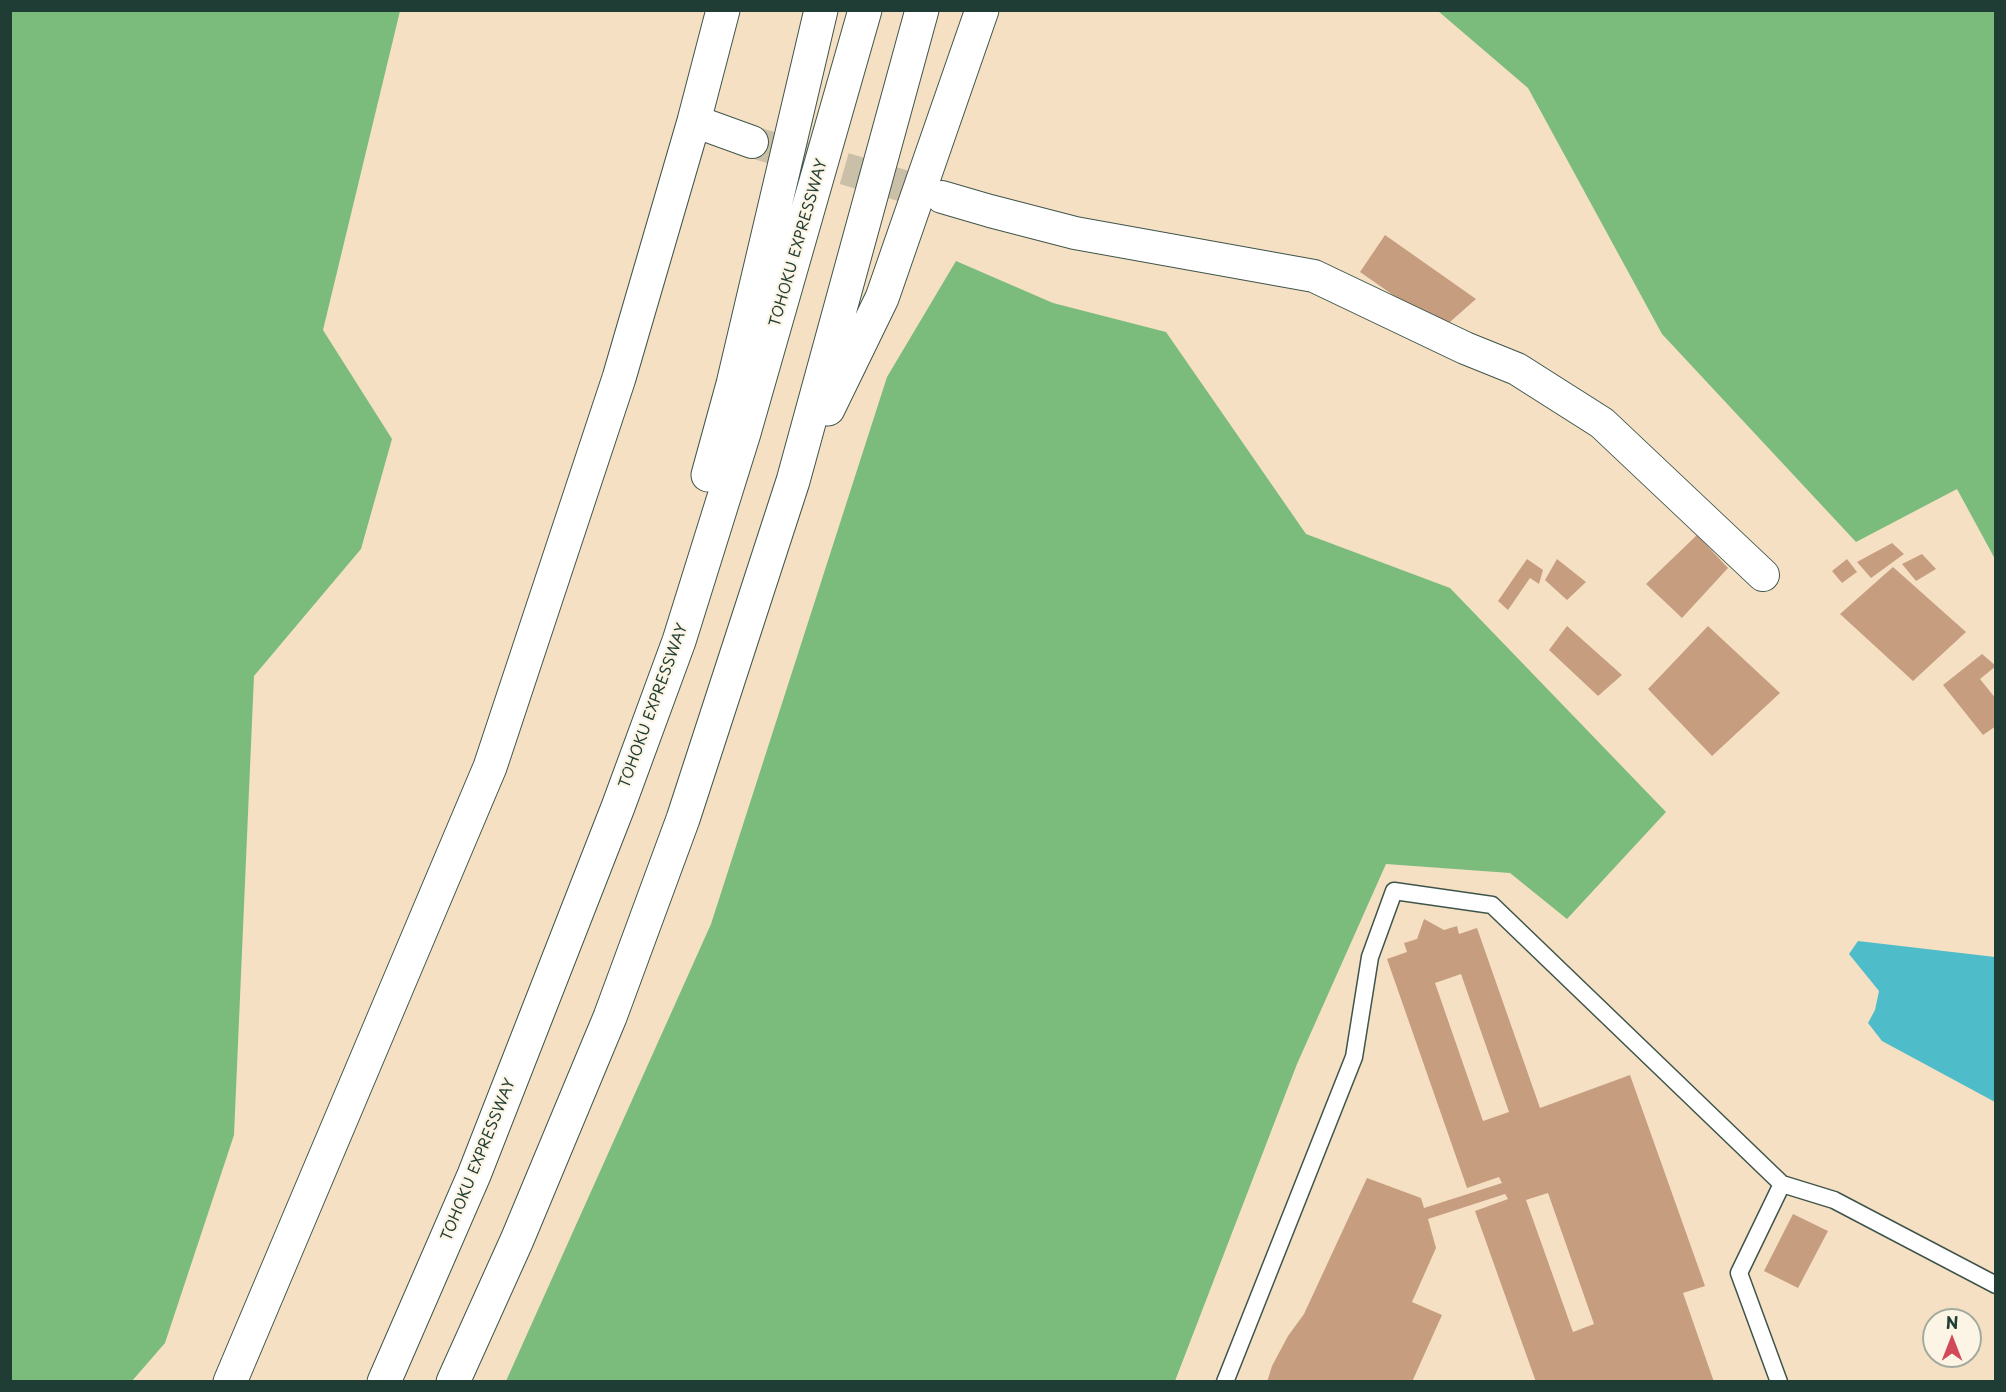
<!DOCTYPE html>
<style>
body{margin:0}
#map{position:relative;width:2006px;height:1392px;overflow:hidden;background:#f5e0c4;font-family:"Playpen Sans",sans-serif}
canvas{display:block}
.frame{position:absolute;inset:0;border:12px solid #1f3d34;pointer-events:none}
.north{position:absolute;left:1922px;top:1308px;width:60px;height:60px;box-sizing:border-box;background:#fcf5e5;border:2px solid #a4ab9e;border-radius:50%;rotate:0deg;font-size:16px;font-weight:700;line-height:24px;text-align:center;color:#1f3d34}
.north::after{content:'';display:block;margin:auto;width:21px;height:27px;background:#d1495b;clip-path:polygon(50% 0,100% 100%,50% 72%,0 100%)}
</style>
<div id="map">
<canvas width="2006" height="1392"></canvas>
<div class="frame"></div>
<div class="north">N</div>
</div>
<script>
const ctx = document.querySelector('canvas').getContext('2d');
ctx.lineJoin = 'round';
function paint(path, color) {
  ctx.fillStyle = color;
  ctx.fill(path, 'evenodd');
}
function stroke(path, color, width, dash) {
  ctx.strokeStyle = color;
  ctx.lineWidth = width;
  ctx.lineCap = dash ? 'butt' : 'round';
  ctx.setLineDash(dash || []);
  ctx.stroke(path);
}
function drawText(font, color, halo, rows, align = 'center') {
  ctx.font = font + ' "Playpen Sans",sans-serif';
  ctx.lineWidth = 4.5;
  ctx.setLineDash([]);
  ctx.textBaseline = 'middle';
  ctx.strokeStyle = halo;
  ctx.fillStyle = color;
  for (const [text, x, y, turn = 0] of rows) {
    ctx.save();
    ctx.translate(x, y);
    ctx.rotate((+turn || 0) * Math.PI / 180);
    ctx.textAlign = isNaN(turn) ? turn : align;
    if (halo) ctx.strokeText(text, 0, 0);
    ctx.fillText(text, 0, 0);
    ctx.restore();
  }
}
const forest = new Path2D(`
 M10,11h390l-77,319 69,109 -31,110 -107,127 -20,459 -69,208 -33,38h-121z
 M1438,11h557v548l-38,-70 -101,53 -194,-208 -134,-246z
 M956,261l97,42 113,29 140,202 144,54 216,224 -99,107 -57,-46 -124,-9 -89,200 -122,317h-669l205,-457 176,-547z`);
const water = new Path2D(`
 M1858,941l137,16v145l-113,-61 -14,-18 7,-13 4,-19 -30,-37z`);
const building = new Path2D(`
 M1385,235l91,64 -34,30 -82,-57z
 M1697,535l31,33 -46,50 -36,-34z
 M1892,543l12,11 -33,24 -14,-16z
 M1922,554l14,15 -20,12 -14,-17z
 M1527,559l16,11 -4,14 -9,-6 -22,32 -10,-9z
 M1557,559l29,23 -19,18 -22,-20z
 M1847,559l10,13 -15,11 -10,-12z
 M1893,567l73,65 -53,49 -73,-67z
 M1567,626l55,49 -24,21 -49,-46z
 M1708,626l72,67 -68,63 -64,-67z
 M1982,654l14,12 -16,13 16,20v27l-13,9 -40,-50z
 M1424,919l20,11 13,-4 2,8 18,-6 63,180 90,-33 75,211 -22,7 31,89h-178l-61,-171 33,-12 -3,-5 -77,25 8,29 -24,54 30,13 -30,67h-145l5,-16 16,-30 16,-22 63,-136 54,20 3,10 78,-25 -3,-6 -32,11 -80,-229 20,-7 -3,-9 13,-4zM1461,974l48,138 -26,9 -48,-138zM1548,1193l46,131 -21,8 -47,-132z
 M1793,1214l35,17 -30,57 -34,-17z`);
const streetTunnel = new Path2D(`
 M752,142l190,55`);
const lane = new Path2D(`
 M1225,1382l129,-325 16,-100 24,-66 98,14 290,279 52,16 162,85
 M1779,1382l-40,-109 43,-89`);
const street = new Path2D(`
 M694,121l58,21
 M942,197l48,14 85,22 239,43 151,72 52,21 85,54 161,152`);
const secondary = new Path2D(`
 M230,1382l260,-615 129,-389 75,-257 29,-111`);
const highway = new Path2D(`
 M828,409l54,-111 100,-288
 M708,475l25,-91 88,-374
 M384,1382l90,-207 144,-368 61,-166 65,-208 121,-423
 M453,1382l64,-142 93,-223 73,-198 110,-338 129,-471`);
const streetNames = [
 ["TOHOKU EXPRESSWAY",799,243,-74],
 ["TOHOKU EXPRESSWAY",654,706,-70],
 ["TOHOKU EXPRESSWAY",479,1160,-68]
];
paint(forest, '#7bbc7d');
paint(water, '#4fbcc9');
paint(building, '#c69e7f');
stroke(streetTunnel, '#cabfa7', 32, [32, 16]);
stroke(lane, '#3f554a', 19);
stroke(street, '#3f554a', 34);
stroke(secondary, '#3f554a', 35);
stroke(highway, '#3f554a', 35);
stroke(lane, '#fff', 16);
stroke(street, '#fff', 32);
stroke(secondary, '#fff', 33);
stroke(highway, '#fff', 33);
drawText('15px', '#1f3d34', '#fcf5e5', streetNames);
</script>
